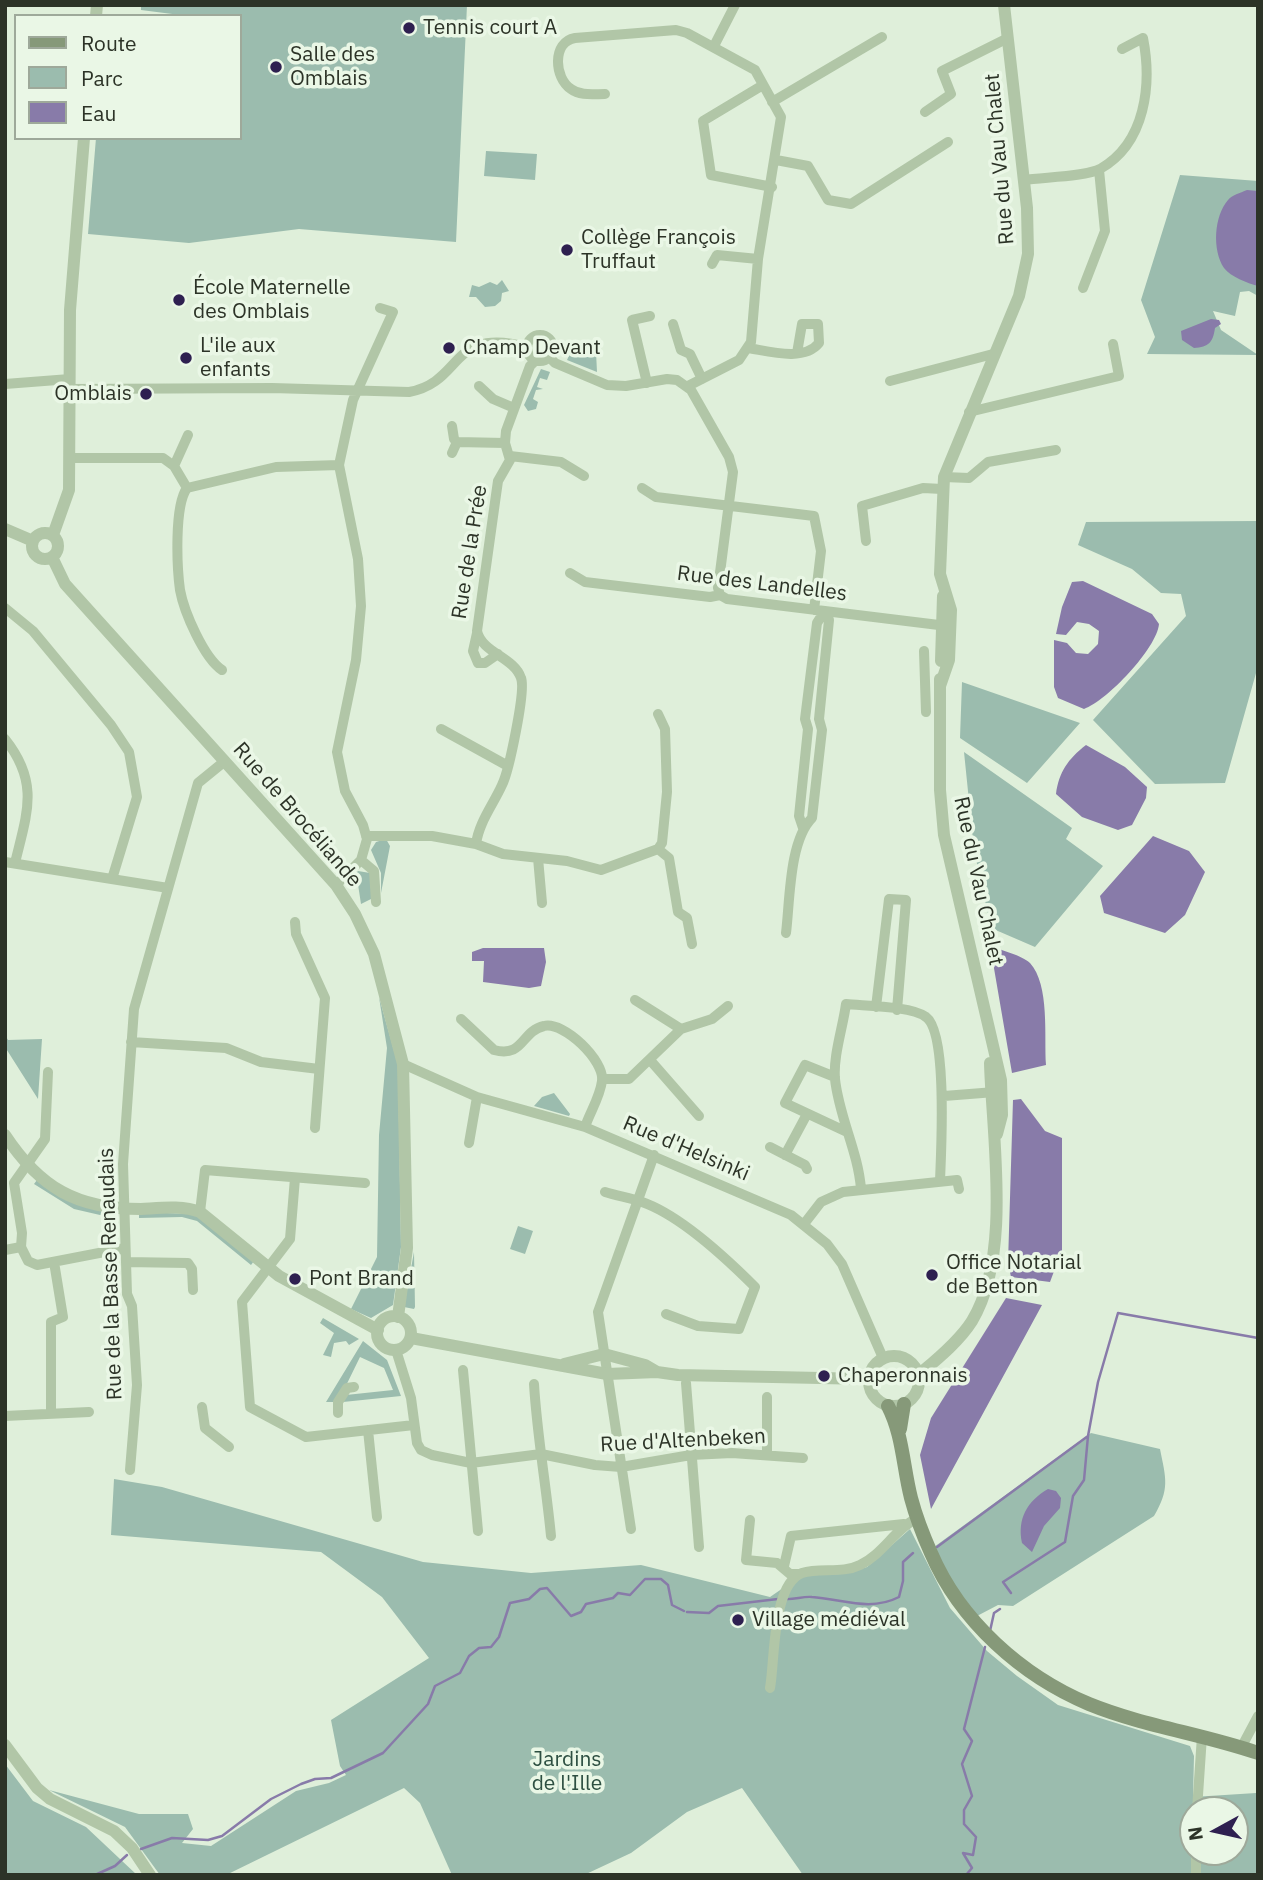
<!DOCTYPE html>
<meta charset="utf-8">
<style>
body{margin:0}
#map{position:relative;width:1263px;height:1880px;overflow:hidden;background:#dfefda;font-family:"IBM Plex Sans",sans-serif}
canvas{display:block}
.frame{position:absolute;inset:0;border:7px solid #2c3327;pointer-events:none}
.legend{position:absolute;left:14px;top:14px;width:228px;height:126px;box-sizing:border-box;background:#eaf7e6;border:2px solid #9ea99a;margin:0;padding:9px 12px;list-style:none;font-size:21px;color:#2c3327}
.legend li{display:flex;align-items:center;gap:14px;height:35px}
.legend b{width:35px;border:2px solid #9ea99a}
.north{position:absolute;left:1179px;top:1796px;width:70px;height:70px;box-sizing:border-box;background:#eaf7e6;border:2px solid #9ea99a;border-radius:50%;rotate:262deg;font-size:19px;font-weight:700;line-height:28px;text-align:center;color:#2c3327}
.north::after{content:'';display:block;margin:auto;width:24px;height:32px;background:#2e2050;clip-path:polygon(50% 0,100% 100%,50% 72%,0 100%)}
</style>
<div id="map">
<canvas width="1263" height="1880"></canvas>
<div class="frame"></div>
<ul class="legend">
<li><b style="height:9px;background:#869979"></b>Route</li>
<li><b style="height:19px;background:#9bbcae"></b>Parc</li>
<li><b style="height:19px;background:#887ba9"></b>Eau</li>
</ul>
<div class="north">N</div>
</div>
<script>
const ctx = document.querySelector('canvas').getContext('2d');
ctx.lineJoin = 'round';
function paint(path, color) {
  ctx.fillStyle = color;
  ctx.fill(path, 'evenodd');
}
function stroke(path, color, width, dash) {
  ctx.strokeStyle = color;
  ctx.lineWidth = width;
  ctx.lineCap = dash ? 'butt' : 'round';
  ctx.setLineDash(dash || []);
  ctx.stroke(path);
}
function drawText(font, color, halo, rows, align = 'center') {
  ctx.font = font + ' "IBM Plex Sans",sans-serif';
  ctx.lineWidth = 7;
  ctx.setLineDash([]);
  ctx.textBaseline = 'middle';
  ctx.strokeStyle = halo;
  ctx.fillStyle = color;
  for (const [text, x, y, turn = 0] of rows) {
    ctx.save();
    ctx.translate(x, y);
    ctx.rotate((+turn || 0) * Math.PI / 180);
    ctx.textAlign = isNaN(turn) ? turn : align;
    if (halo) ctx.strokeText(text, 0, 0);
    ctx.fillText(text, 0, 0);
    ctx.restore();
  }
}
const green = new Path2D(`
 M141,5h326l-11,237 -157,-13 -110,14 -101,-9 8,-96h144v-122h-52l-47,-6z
 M486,151l51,3 -2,26 -51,-4z
 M1180,175l78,6v115l-9,-5 -9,1 -5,24 -22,-5 8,19 37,25 -111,-1 8,-17 -14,-37z
 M502,280l7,11 -7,2 -1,8 -6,5 -10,1 -9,-10h-7l3,-12 7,2 11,-5 7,3z
 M573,347l23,5 1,20 -30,-12z
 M541,369l9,3 -3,8 -7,-2 -3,9 6,2 -7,1 -3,9 5,3 -2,7 -8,2 -4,-6z
 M233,370l22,6 6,-5 7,8h-50l3,-5z
 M1258,521v145l-33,117 -70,1 -62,-64 93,-104 -5,-22 -20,-1 -29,-24 -54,-24 8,-23z
 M962,682l118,41 -53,60 -67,-45z
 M964,752l108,76 -6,11 37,27 -68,81 -44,-19 -17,-78z
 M386,839l4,7 -9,47v-20l-10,-23 5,-8z
 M358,871l12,2 3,25 -12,6 -4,-26 -3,-3z
 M379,997l19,68 3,182 -8,58 -22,13 -20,-9 26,-52 2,-122 8,-87z
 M5,1035l3,5 34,-1 -4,60 -33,-52z
 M554,1093l16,21 -1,2 -35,-10 8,-9z
 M37,1180l76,33v5l-39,-9 -40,-25z
 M139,1212l55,2 60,47 -3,4 -54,-44 -15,-4 -43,1z
 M518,1226l15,5 -8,23 -15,-5z
 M414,1252l1,55 -1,2 -10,-2z
 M323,1318l36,21 -10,6 -3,-4 -12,2 -3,14 -8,-2 11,-22 -14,-10z
 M363,1341l24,19 14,36 -58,6 3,-7 47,-5 -9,-22 -24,-11 -22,45h-12z
 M1091,1433l69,16c6,30 10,40 -6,67l-141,90 -15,-1 -21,11 -29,-40 -14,-29z
 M114,1479l48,8 261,75 108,11 110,-8 129,32 32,-22 41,-1 24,-7 43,-38 40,79 37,43 30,25 41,29 132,41 4,10 -1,41 63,-4 2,-12v94h-455l-61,-87 -55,24 -56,41 -47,22h-132l-32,-72 -16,-15 -178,87h-66l-35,-48 -76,-37 90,24h49l5,15 -11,14 29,3 85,-55 33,-8 17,-8 -6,-9 -9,-46 98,-62 -47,-61 -61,-45 -210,-17zM1193,1810h42v42h-42z
 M5,1764l28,37 53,26 51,48h-132z`);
const water = new Path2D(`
 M1247,190l11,1v95c-11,-3 -27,-9 -34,-18 -12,-18 -10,-52 4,-68 4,-5 12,-7 19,-10z
 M1211,319l8,1 2,4 -6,4c-2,14 -6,19 -21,20l-12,-8 -1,-9z
 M1083,581l69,33 7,10c-2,24 -52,77 -75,85l-26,-11 -4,-11v-47l13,3 9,10 12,1 10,-10 1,-13 -10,-7 -12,-2 -11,13 -10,-1 6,-27 10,-25z
 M1086,745l39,22 22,20 -1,11 -14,27 -14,5 -36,-13 -26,-23c3,-22 12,-35 30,-49z
 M1153,836l36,15 16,21 -20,43 -20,18 -61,-20 -4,-17z
 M990,945c11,6 32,10 40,18 20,22 14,74 16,102l-34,8z
 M483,948h61l2,14 -5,24 -12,2 -46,-6 1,-21h-12v-9z
 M1021,1099l24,32 17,7v112l-12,32 -39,-5 -3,-14 5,-163z
 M1006,1298l36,7 -111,204 -11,-54 11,-37z
 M1048,1489l8,2 5,7 -1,10 -16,18 -12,26 -10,-9c-5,-24 5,-42 26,-54z`);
const stream = new Path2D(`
 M937,1547l151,-111 10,-54 20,-69 140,25
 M1011,1593l-8,-11 62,-40 8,-46 11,-16 4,-44
 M785,1599c9,1 18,-3 27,-2 30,2 58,15 87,0l4,-16v-19l10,-9
 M687,1612l22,1 9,-7 60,-7
 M990,1631l4,-18 6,-4
 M141,1849l31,-11 36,2 14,-4 49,-37 30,-15 14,-5 16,-1 52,-25 45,-49 7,-18 25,-13 9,-17 10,-8 12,-1 8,-10 11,-34 19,-4 11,-10 7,-1 24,28 10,-4 5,-8 27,-6 5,-5 12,2 15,-16h16l7,6 4,20 12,6
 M95,1875l20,-9 12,-11
 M966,1875l6,-7 -9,-15 10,2 3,-18 -12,-13v-14l8,-14 -10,-32 10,-23 -8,-12 21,-82`);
const minor = new Path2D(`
 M714,46l21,-41
 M763,85l-60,36 8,54 61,12
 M605,94c-12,0 -25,2 -34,-5 -17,-11 -19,-47 4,-51l101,-8 11,3 68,37 26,47 -23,142 -7,83 -12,18 -51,26
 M772,102l110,-65
 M925,112l26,-18 -9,-23 66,-33
 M776,160l32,6 20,34 23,4 97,-62
 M1024,180c19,-3 61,-3 76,-11 46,-26 52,-85 43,-131l-21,11
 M712,264l5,-9 41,4
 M1083,288l22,-57 -6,-61
 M673,324l8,26 9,4 12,25
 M527 348a13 13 0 1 1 26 0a13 13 0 1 1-26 0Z
 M748,348c20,3 56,14 71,-5l-1,-19h-16l-5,29
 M549,357l6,6 52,22 19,1 41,-7 10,1 14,10 38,67 4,15 -15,116 2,7
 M890,381l103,-27
 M647,383l-15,-63 18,-4
 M5,384l65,-5
 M479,386l14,13 21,9
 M70,389l202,-1 137,4c55,-10 40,-66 118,-45
 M969,412l150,-36 -6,-32
 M457,442l48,1
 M452,453l5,-11 -3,-3 -2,-13
 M510,456l51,6 23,14
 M70,458h93l11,8 13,22
 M174,466l14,-31
 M944,477l25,1 19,-16 68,-12
 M187,488c-13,18 -10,80 -7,102 4,22 24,68 42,80
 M187,488l89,-21 63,-2
 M642,488l14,9 158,19 7,35 -7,59
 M866,541l-4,-35 61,-18 19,1
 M570,573l15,9 125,15 10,-2 7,4 220,27
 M5,608l28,23 78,94 18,27 8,45 -25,82
 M477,633l-4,18 5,12h7l13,-9
 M924,651l2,61
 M441,729l67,37
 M5,739c35,44 22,74 10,124
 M366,836h66l44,8 27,10 64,7 34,9 57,-21 4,-6 5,-51 -2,-63 -7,-15
 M476,844c3,-22 17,-39 26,-59 7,-14 24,-95 19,-107 -7,-21 -39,-25 -44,-47l19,-136 2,-14 12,-21 -5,-17 1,-12 24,-65 6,-6
 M658,849l11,9 9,54 9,6 5,26
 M538,858l4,45
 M361,860l13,11 2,31
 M5,862l163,26
 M336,885l25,-25 6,-21 -4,-14 -18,-34 -8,-39 19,-92 5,-54 -3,-47 -19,-94 14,-65 40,-88 -13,-4
 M295,922l1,12 29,64 -10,130
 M786,933c4,-32 3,-92 26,-115l10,-88 -3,-11 10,-99 -5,-8 -7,11 -12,96 3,10 -9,87 4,12
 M876,1007l13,-108 17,1 -9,110
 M461,1019l33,31c30,8 27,-19 50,-24 20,-5 61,35 58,55 -2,16 -12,31 -17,46
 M681,1029l31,-10 16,-13
 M131,1042l95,6 35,14 58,7
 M650,1060l49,56
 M403,1064l74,33 108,30 206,88 36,29 15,20 41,94
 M835,1077l-30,-12 -20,38 62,29
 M602,1079h27l52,-50 -46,-29
 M944,1096l51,-4
 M469,1143l8,-46
 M770,1147l35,18 2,4
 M785,1155l22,-41
 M295,1178l-5,61 -48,63 8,105 56,30 108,-12
 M861,1189c-3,-38 -22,-72 -26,-110 -2,-23 8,-52 11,-75 19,2 66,2 80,13 22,16 15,136 14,164
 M605,1192c13,4 25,6 37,10 38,13 85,57 113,85l-16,42 -41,-3 -32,-12
 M200,1212l5,-42 160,13
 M804,1224l17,-22 22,-10 114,-12 2,9
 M21,1247l7,14 9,4 88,-17
 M5,1250l16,-3 1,-14 -8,-50 31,-44 3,-67
 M126,1262l62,1 4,6 1,21
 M396,1350l15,48 6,45 4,7 11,5 39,8 70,-9 54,11 26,2 70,-12 41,-2 71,5
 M463,1370l15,161
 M686,1383l13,164
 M534,1384c3,51 12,100 17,152
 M202,1407l3,21 24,19
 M51,1412v-90l12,-5 -9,-55
 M338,1413v-11l9,-14 7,-1
 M5,1416l84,-4
 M368,1430l9,87
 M767,1455v-58
 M130,1470l7,-85 -5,-79 -5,-12 -4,-130 11,-155 64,-226 27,-22
 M750,1520l-4,40 31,3 13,11h9
 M631,1529l-33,-217 56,-157
 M784,1566l7,-30 113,-12
 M770,1688c5,-27 2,-104 32,-115 18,-6 40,1 58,-8 23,-11 34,-35 57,-47
 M1241,1748l17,-32
 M1197,1810l5,-74
 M1196,1852v23`);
const tertiary = new Path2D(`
 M96,16l1,-11
 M5,529l28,12
 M32 546a13 13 0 1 1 26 0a13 13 0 1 1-26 0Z
 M53,535l16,-45 1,-180 14,-172
 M52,557l13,27 271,301 19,29 19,40 29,110 4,184 -9,69
 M941,661l2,-65
 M940,679v111l4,45 57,245 1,35 -5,19
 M940,686l9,-26 2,-50 -11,-36 4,-97 75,-181 9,-42 -1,-46 -23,-203
 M5,1135c35,53 72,74 136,74 19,-1 41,-4 59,3l79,64 99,54
 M377 1333a17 17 0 1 1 34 0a17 17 0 1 1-34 0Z
 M411,1338l196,36 50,-2 21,3 190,4
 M869 1381a25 25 0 1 1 50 0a25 25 0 1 1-50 0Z
 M564,1364l40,-10 41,11 12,7
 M919,1380l4,-9c17,-14 37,-31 49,-50 40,-66 20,-184 18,-258
 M5,1745l32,43 13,11 64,32 18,17 18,27`);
const secondary = new Path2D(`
 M888,1406c15,29 15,61 23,92 5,19 12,37 20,55 29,68 91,123 158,151 54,22 114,30 169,49
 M900,1429l4,-25`);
const markers = [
 [409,28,7,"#2e2050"],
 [276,67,7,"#2e2050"],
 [567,250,7,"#2e2050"],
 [179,300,7,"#2e2050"],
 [449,348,7,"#2e2050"],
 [186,358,7,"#2e2050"],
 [146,394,7,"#2e2050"],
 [932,1275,7,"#2e2050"],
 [295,1279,7,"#2e2050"],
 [824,1376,7,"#2e2050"],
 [738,1620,7,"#2e2050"]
];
const poiNames = [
 ["Tennis court A",423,28],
 ["Salle des",290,55],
 ["Omblais",290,79],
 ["Collège François",581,238],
 ["Truffaut",581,262],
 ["École Maternelle",193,288],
 ["des Omblais",193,312],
 ["L'ile aux",200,346],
 ["enfants",200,370],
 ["Champ Devant",463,348],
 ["Omblais",132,394,"right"],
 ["Office Notarial",946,1263],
 ["de Betton",946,1287],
 ["Pont Brand",309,1279],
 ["Chaperonnais",838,1376],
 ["Village médiéval",752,1620]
];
const streetNames = [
 ["Rue du Vau Chalet",1000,159,-95],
 ["Rue de la Prée",470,552,-81],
 ["Rue des Landelles",762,584,7],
 ["Rue de Brocéliande",297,815,49],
 ["Rue du Vau Chalet",978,881,78],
 ["Rue d'Helsinki",686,1149,23],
 ["Rue de la Basse Renaudais",111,1274,-92],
 ["Rue d'Altenbeken",683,1441,-3]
];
const parkNames = [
 ["Jardins",567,1760],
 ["de l'Ille",567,1784]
];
paint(green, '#9bbcae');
paint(water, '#887ba9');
stroke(stream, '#887ba9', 2.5);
stroke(minor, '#b1c6a7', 10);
stroke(tertiary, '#b1c6a7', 12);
stroke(secondary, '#869979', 14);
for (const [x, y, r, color] of markers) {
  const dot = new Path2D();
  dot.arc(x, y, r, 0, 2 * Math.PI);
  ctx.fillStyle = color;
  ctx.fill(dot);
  stroke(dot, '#eaf7e6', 2.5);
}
drawText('21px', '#2c3327', '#eaf7e6', poiNames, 'left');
drawText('21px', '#2c3327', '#eaf7e6', streetNames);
drawText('21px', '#2d4f41', '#eaf7e6', parkNames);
</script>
